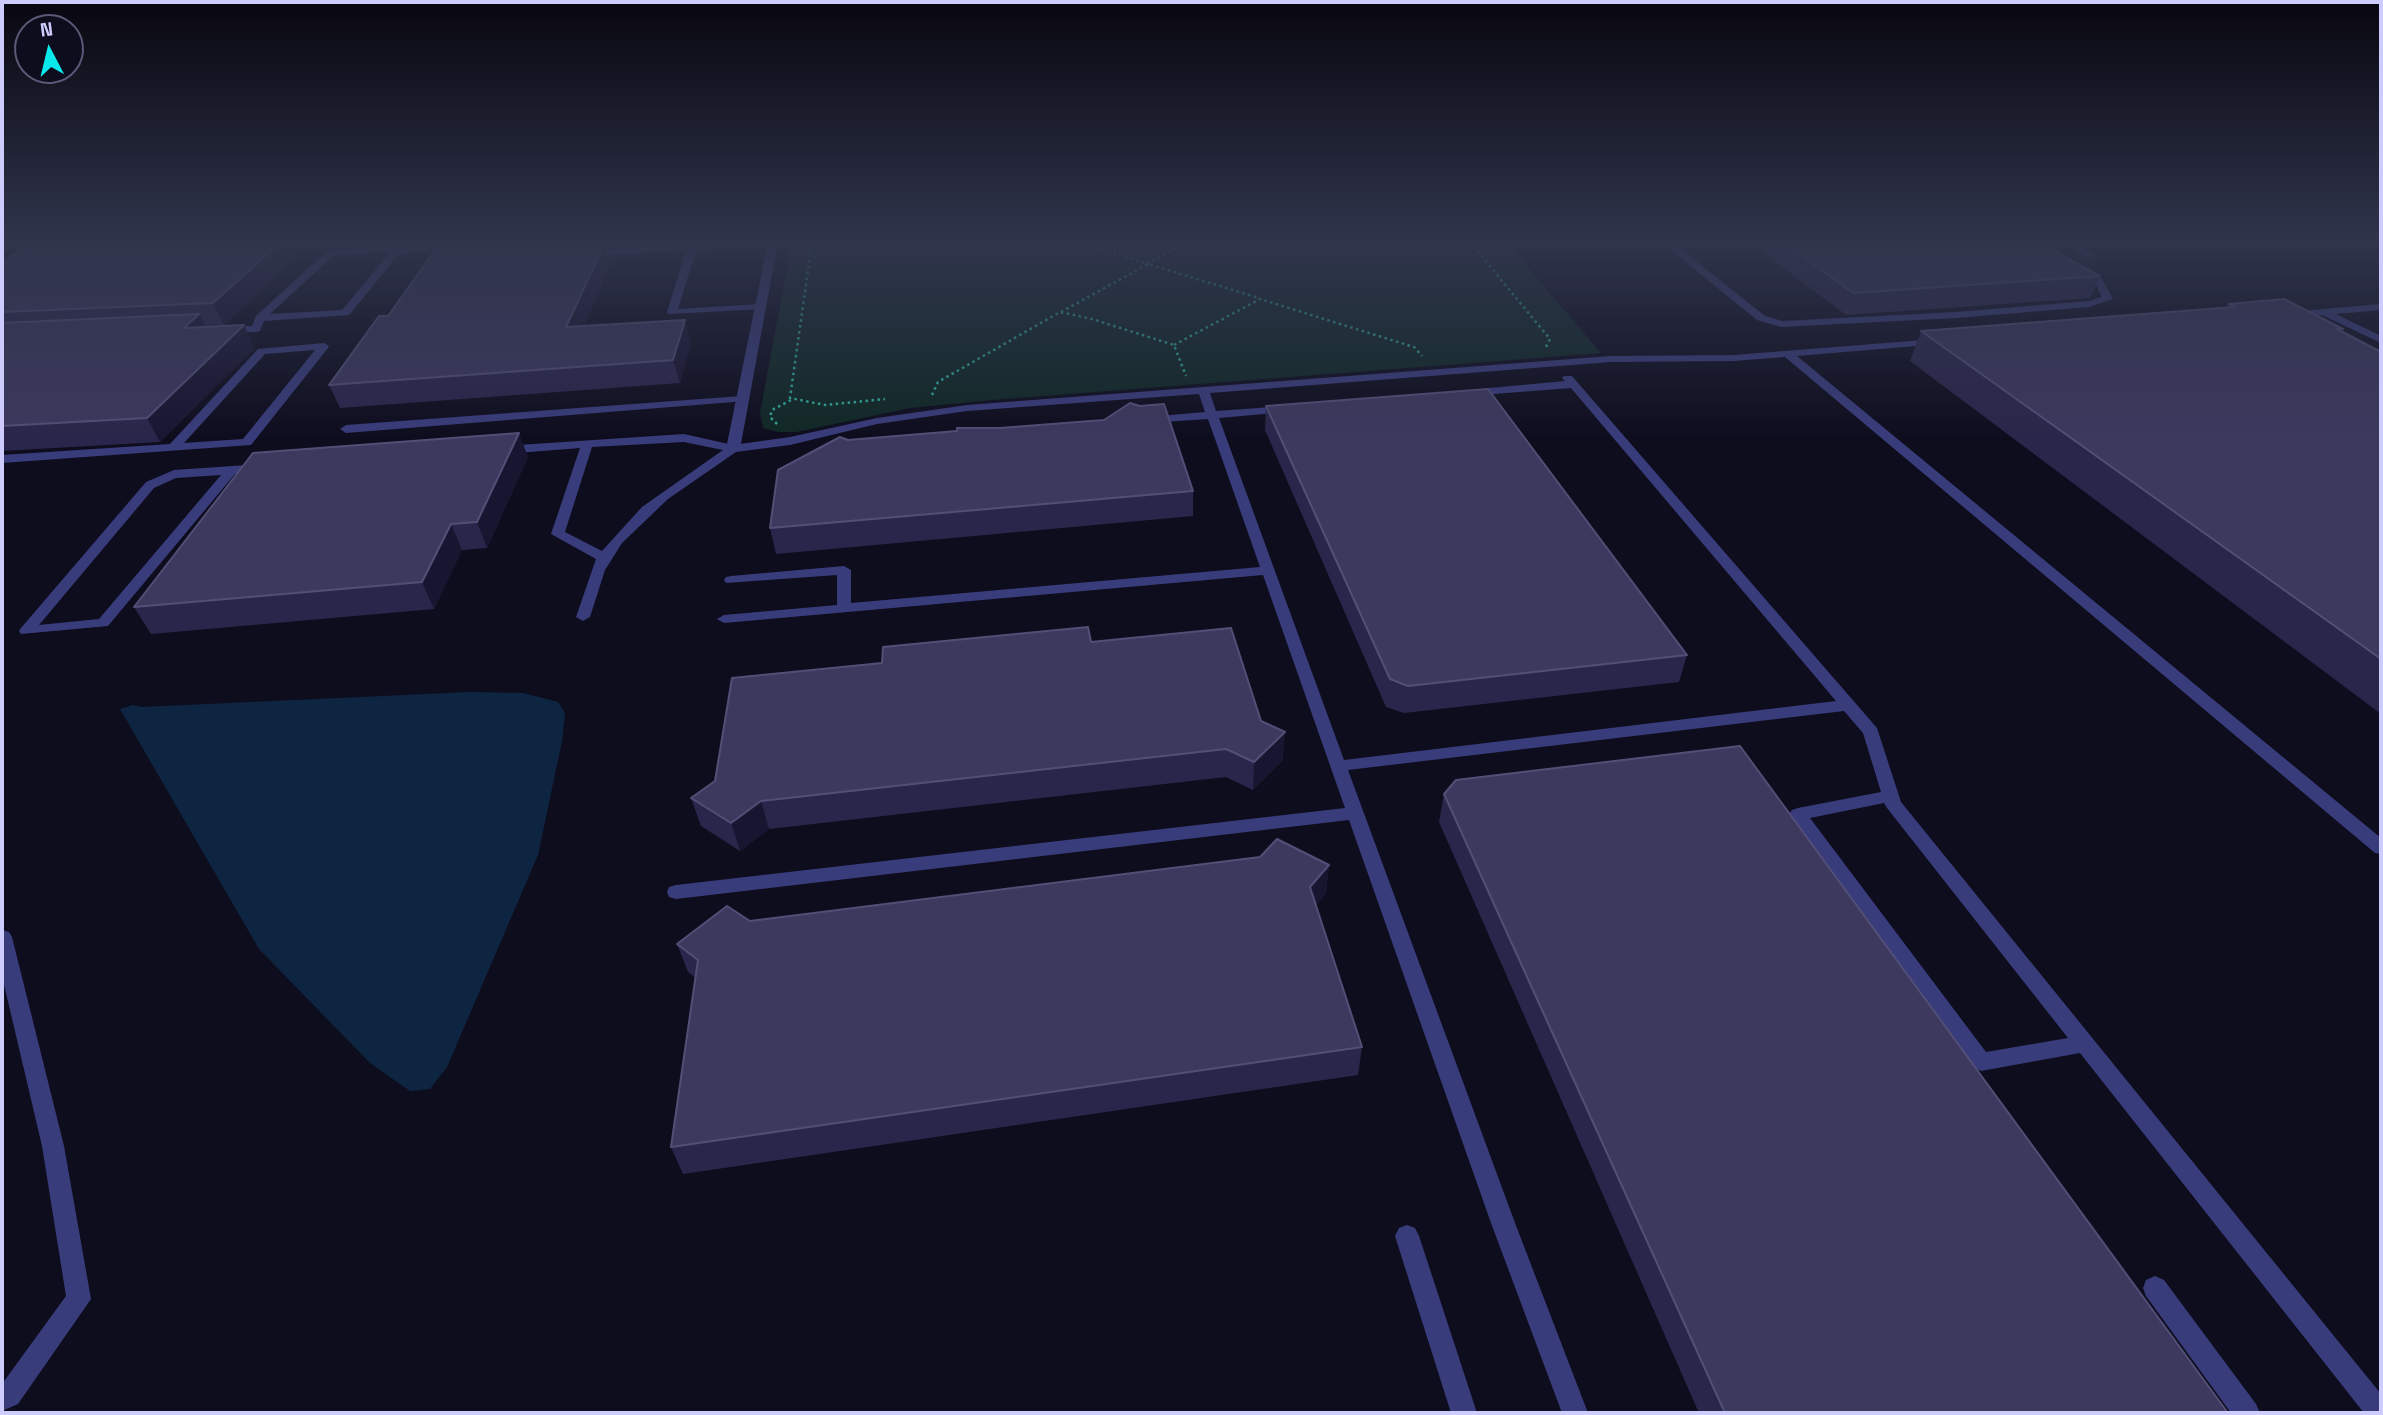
<!DOCTYPE html>
<style>
body{margin:0}
#map{position:relative;width:2383px;height:1415px;overflow:hidden;background:#0e0d1e;font-family:"Space Grotesk",sans-serif}
canvas{display:block}
.frame{position:absolute;inset:0;border:4px solid #cdccfd;pointer-events:none}
.north{position:absolute;left:14px;top:14px;width:70px;height:70px;box-sizing:border-box;background:#0e0d1e;border:2px solid #5a5977;border-radius:50%;rotate:353deg;font-size:19px;font-weight:700;line-height:28px;text-align:center;color:#cdccfd}
.north::after{content:'';display:block;margin:auto;width:24px;height:32px;background:#09e9ec;clip-path:polygon(50% 0,100% 100%,50% 72%,0 100%)}
</style>
<div id="map">
<canvas width="2383" height="1415"></canvas>
<div class="frame"></div>
<div class="north">N</div>
</div>
<script>
const ctx = document.querySelector('canvas').getContext('2d');
ctx.lineJoin = 'round';
function paint(path, color) {
  ctx.fillStyle = color;
  ctx.fill(path, 'evenodd');
}
function stroke(path, color, width, dash) {
  ctx.strokeStyle = color;
  ctx.lineWidth = width;
  ctx.lineCap = dash ? 'butt' : 'round';
  ctx.setLineDash(dash || []);
  ctx.stroke(path);
}
const green = new Path2D(`
 M792,242h714l95,111 -609,47 -82,8 -113,24h-19l-15,-4 -3,-15z`);
const water = new Path2D(`
 M470,692l53,1 35,9 7,11 -3,28 -24,114 -91,212 -17,22 -20,2 -40,-28 -111,-114 -139,-240 13,-4 9,2z`);
const path = new Path2D(`
 M812,242l-22,156 35,7 60,-6
 M1079,242l69,22 36,-22
 M1470,242l80,97 -4,8
 M1061,312l87,-48 111,34
 M1174,345l86,-46 154,48 8,9
 M932,395l6,-13 122,-70 32,7 82,26 12,31
 M777,424l-7,-7 2,-7 19,-10`);
const lane = new Path2D(`
 M472,242l5,3 -2,2 -76,7 -50,61 -85,6 -4,10 -4,1 -32,1 -5,-3 5,-3 28,-1 4,-10 71,-65 73,-8 3,1v4zM391,251l-49,59 -72,4 63,-58z
 M730,242h48l-5,3 -77,5 -18,59 82,-5 5,3 -1,2 -96,5 -1,-2 19,-62 -102,7 -5,-3 5,-3z
 M1661,242h11l93,74 17,5 174,-9 133,-11 13,-4 -7,-14 -18,-10 -2,-2 5,-3 22,11 11,20 -24,8 -133,11 -175,9 -24,-7z
 M2061,242h12l24,14 -8,2z
 M2381,304v6l-45,4 45,22v7l-59,-28 -33,3 -5,-3 5,-3z
 M1936,339l5,3 -1,2 -143,12 584,482v16l-6,-1 -590,-496 -51,4 -123,1 -401,31 6,18 70,-5 6,3 -6,3 -67,6 125,342 492,-59 -265,-313 -103,8 -6,-3 6,-3 97,-9 -3,-3 2,-2h8l305,352 24,74 480,592v19h-17l-284,-360 -99,18 -7,-3 -185,-254 3,-4 6,-2 83,-16 -18,-59 -19,-22 -496,59 167,453 73,190h-26l-71,-190 -142,-403 -673,79 -7,-2 -2,-5 2,-5 7,-2 669,-77 -82,-233 -539,48 -7,-4 7,-4 113,-10v-30l-111,8 -2,-3 2,-3 5,-1 113,-10 7,4v33l409,-36 -52,-148 -60,4 -6,-3 6,-3 57,-5 -6,-18 -232,17 -90,13 -87,21 -54,7 -68,47 -46,44 -17,27 -15,47 -7,4 -7,-4 20,-58 -45,-25 29,-86 -76,6 -6,-4 6,-4 180,-12 49,11 57,-8 87,-19 90,-13 644,-49 123,-1zM684,442l39,8 -81,57 -40,44 -37,-19 27,-85zM1884,803l3,5 181,230 -82,14 -176,-234z
 M324,343l5,3 -1,2 -77,97 -249,18v-8l168,-11 88,-95zM315,350l-72,89 -59,4 81,-89z
 M742,396l6,3 -2,2 -400,32 -6,-4 6,-4z
 M262,464l4,1v6l-31,3 -127,152 -87,8 -2,-3 2,-3 125,-146 28,-12zM221,475l-122,144 -60,6 115,-137 22,-10z
 M2,930l7,2 3,5 52,209 27,153 -73,105 -16,7v-27l64,-88 -24,-150 -40,-170z
 M1407,1225l8,3 4,8 58,177h-26l-56,-177 4,-8z
 M2155,1276l9,4 92,124 4,9h-29l-85,-117 -3,-8 3,-8z`);
const street = new Path2D(`
 M9,242h13l-20,10v-7z
 M768,242h10l-38,207 -7,4 -7,-4z`);
const wall = new Path2D(`
 M152,242h137l7,16 -72,67 -19,1 1,1 49,21 -95,94 -158,9v-188l148,-20z
 M529,242l2,5 73,-2 6,21 -26,60 107,16 -11,41 -340,25 -11,-23 59,-69z
 M1749,242h289l62,34 -10,22 -244,17z
 M2229,304l114,25 -2,3 40,20v362l-471,-353 11,-30 306,-24z
 M1266,406l421,249 -8,27 -275,31 -18,-6 -121,-277z
 M848,440l345,51v25l-417,38 -6,-26z
 M528,457l-41,91 -25,2 -28,59 -283,25 -17,-27z
 M1091,642l170,79 22,39 -30,30 -27,-13 -457,52 -29,22 -39,-25 -10,-28z
 M1444,794l784,619h-529l-260,-591z
 M1329,865l-3,28 -10,12 46,142 -4,28 -675,99 -12,-27 25,-169 -8,-6 -11,-28 73,-23z`);
const shadedWall = new Path2D(`
 M281,242h8l7,16 -72,67 -11,-22z
 M604,245l6,21 -37,84 -7,-23z
 M199,314l12,23 -27,-9z
 M685,320l6,22 -11,41 -7,-23z
 M244,325l11,23 -95,94 -13,-24z
 M519,433l9,24 -41,91 -10,-26z
 M451,524l11,26 -28,59 -12,-27z
 M1285,732l-2,28 -30,30 1,-28z
 M761,801l8,28 -29,22 -9,-28z
 M1329,865l-3,28 -18,22 2,-28z`);
const building = new Path2D(`
 M152,242h129l-68,61 -211,9v-49l21,-15 127,-5z
 M529,242l-2,5 77,-2 -38,82 119,-7 -12,40 -344,25 50,-69h9l47,-66 9,-3z
 M1783,242h255l62,34 -247,17z
 M2284,299l59,30h-6l44,23v307l-460,-328 314,-24 -6,-3z
 M199,314l-15,14 60,-3 -97,93 -145,8v-103z
 M1488,389l199,266 -279,31 -18,-7 -124,-273z
 M1130,403l10,3 24,-2 29,87 -423,37 8,-58 62,-33 8,3 109,-9v-3h43l104,-8z
 M519,433l-42,89 -26,2 -29,58 -288,25 119,-154z
 M1088,627l3,15 140,-14 30,93 24,11 -31,30 -28,-13 -465,52 -30,22 -40,-25 24,-17 17,-103 150,-15 1,-16z
 M1740,746l488,667h-503l-281,-619 12,-14z
 M1277,839l52,26 -19,22 52,160 -691,100 27,-187 -21,-16 50,-38 23,15 510,-64z`);
paint(green, '#102825');
paint(water, '#0d2541');
stroke(path, '#32ab9a', 2.5, [2.5, 3.5]);
paint(lane, '#393c7b');
paint(street, '#393c7b');
paint(wall, '#2a264b');
paint(shadedWall, '#181531');
paint(building, '#3c385e');
stroke(building, '#524f77', 2);
const sky = ctx.createLinearGradient(0, 0, 0, 440);
sky.addColorStop(0, '#080710');
sky.addColorStop(0.55, '#30354c');
sky.addColorStop(1, '#30354c00');
ctx.fillStyle = sky;
ctx.fillRect(0, 0, 2383, 440);
</script>
